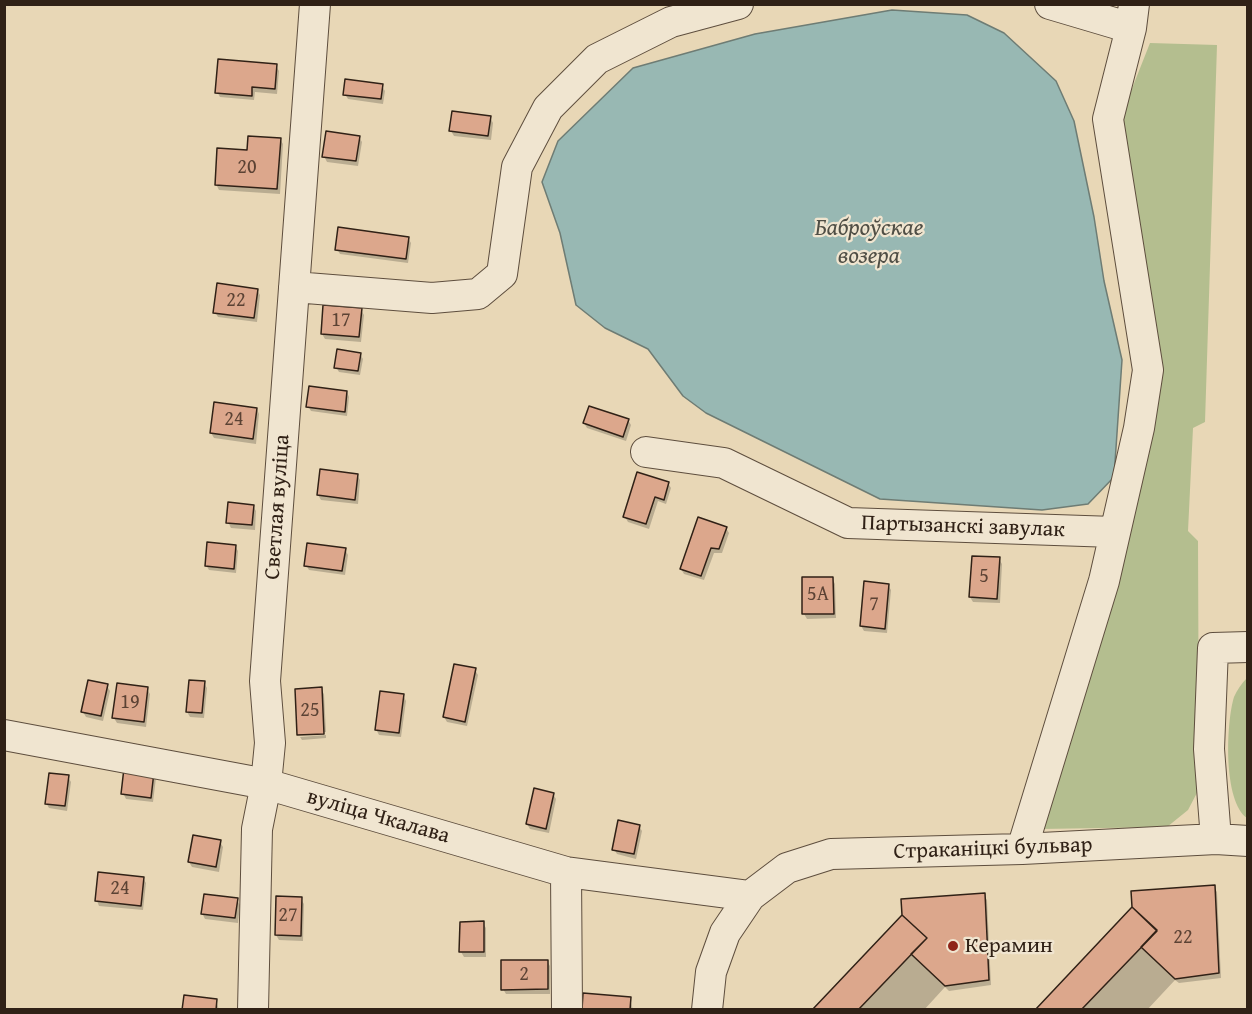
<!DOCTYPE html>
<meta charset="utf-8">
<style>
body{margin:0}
#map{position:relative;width:1252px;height:1014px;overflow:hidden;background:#e8d7b6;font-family:"Gentium Book Plus",serif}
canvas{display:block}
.frame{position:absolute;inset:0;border:6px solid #302116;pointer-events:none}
</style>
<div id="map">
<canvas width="1252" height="1014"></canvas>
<div class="frame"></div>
</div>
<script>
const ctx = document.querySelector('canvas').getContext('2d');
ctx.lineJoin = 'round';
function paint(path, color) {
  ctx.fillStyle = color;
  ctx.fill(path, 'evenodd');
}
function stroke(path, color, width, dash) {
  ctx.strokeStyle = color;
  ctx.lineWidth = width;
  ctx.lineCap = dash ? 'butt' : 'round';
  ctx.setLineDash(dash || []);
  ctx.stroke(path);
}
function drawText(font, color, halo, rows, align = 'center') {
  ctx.font = font + ' "Gentium Book Plus",serif';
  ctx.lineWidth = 4.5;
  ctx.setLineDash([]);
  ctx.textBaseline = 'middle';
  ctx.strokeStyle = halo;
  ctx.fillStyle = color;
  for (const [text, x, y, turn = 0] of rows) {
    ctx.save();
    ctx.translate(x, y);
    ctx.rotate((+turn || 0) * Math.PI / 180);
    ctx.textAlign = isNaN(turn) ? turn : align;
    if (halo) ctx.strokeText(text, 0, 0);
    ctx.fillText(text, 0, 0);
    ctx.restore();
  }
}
const green = new Path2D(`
 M1150,43l67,2 -12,377 -12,6 -5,103 10,10 1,248 -11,21 -21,17 -127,2 118,-462 -40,-243z
 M1247,678v140c-24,-17 -21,-95 -13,-121 3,-7 8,-14 13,-19z`);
const water = new Path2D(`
 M892,10l75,5 37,18 52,48 18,40 20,96 10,64 18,79 -8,117 -26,27 -46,6 -162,-11 -174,-86 -23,-17 -35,-47 -43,-21 -29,-23 -16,-72 -18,-51 16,-41 75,-73 122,-34z`);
const shadow = new Path2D(`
 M276,66l3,5 -2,23 -22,-2 -1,8 -34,-3 -3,-5z
 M382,86l3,5 -2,13 -35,-5 -3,-5z
 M490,117l3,6 -2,17 -37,-4 -3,-5z
 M359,137l3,5 -4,24 -31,-4 -3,-6z
 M280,139l3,5 -3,50 -61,-4 -3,-6 32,-32z
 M408,238l3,5 -3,20 -68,-9 -3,-5z
 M257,290l3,5 -3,27 -39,-5 -3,-5z
 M361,310l3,5 -3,27 -36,-3 -3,-5z
 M360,354l3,5 -3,16 -21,-3 -3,-5z
 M347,392l2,5 -2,19 -36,-5 -3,-5z
 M257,409l2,5 -3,30 -42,-6 -3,-5z
 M628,420l3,5 -5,16 -39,-13 -3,-5z
 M357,475l3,5 -2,24 -37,-4 -3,-5z
 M668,483l3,5 -5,16 -8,-3 -9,28 -21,-7 -3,-5z
 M253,506l3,5 -1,19 -24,-2 -3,-6z
 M726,528l3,5 -7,20h-8l-10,27 -20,-6 -3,-5z
 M235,546l3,5 -2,22 -27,-3 -3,-5z
 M345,549l3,6 -3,20 -36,-5 -3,-5z
 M999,559l3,5 -2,39 -27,-1 -3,-5z
 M832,578l3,6 1,34 -29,1 -3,-5z
 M888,585l3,5 -4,43 -23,-2 -3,-5z
 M475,670l3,5 -11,51 -20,-4 -3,-5z
 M204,683l3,5 -3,30 -14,-1 -3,-5z
 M107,686l3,5 -7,30 -17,-4 -3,-5z
 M147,689l3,5 -4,33 -29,-4 -3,-5z
 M321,689l3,5 2,38 -27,3 -2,-45z
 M403,695l3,6 -5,36 -22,-2 -3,-6z
 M326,735v3l-24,2 -2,-3z
 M153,773l3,5 -3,24 -27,-3 -3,-6z
 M68,777l3,5 -4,29 -18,-3 -3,-5z
 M553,794l3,5 -7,34 -19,-4 -3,-5z
 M639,826l3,5 -6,28 -19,-5 -3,-5z
 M220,842l3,5 -4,25 -27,-5 -3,-5z
 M143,878l3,5 -3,27 -44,-4 -2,-5z
 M1214,887l3,5 4,86 -42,5 -4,-3 -28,30h-110l100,-97 -4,-7z
 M984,895l3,5 4,85 -42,6 -4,-4 -21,23h-110z
 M301,899l3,5 -1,37 -24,-1 -3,-5z
 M237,900l3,5 -2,18 -33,-4 -3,-6z
 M483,923l3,5v29h-22l-3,-5z
 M547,961l3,5v28h-44l-3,-5z
 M630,999l3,11h-50z
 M216,1000l3,10h-36z`);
const building = new Path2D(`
 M218,59l59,5 -2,25 -23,-2v9l-37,-3z
 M345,79l38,5 -2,15 -38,-4z
 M452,111l39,5 -3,20 -39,-5z
 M326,131l34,5 -4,25 -34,-4z
 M248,136l33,2 -4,51 -62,-4 2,-37 30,2z
 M338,227l71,10 -3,22 -71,-9z
 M217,283l41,6 -4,29 -41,-5z
 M323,305l39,3 -3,29 -38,-3z
 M337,349l24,4 -3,18 -24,-3z
 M309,386l38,5 -2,21 -39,-5z
 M214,402l43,6 -4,31 -43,-6z
 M589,406l40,13 -6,18 -40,-14z
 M320,469l38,5 -3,26 -38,-5z
 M637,472l32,10 -5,18 -9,-3 -9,27 -23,-7z
 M228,502l26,3 -2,20 -26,-2z
 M698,517l29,10 -8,22 -8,-1 -10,28 -21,-7z
 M207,542l29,3 -2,24 -29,-3z
 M307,543l39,5 -4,23 -38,-5z
 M972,556l28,1 -3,42 -28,-2z
 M802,577h31l1,37h-32z
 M864,581l25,3 -4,45 -25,-3z
 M454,664l22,4 -11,54 -22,-5z
 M88,680l20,4 -7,32 -20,-4z
 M189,680l16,1 -3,32 -16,-1z
 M117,683l31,4 -4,35 -32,-4z
 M322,687l2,47 -27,1 -2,-46z
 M380,691l24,3 -5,39 -24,-3z
 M124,768l30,4 -3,26 -30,-4z
 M49,773l20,2 -4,31 -20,-2z
 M534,788l20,5 -8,36 -20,-5z
 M618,820l22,5 -6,29 -22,-4z
 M193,835l28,5 -5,27 -28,-5z
 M98,872l46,5 -3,29 -46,-5z
 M1215,885l4,88 -44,6 -34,-32 16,-17 -25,-23 -1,-16z
 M985,893l4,87 -44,6 -34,-32 16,-16 -25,-23 -1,-16z
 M204,894l34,4 -3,20 -34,-4z
 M276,896l26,1 -1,39 -26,-1z
 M1132,907l25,24 -76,79h-46z
 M902,915l25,23 -69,72h-46z
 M484,921v31h-25l1,-30z
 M501,960h47v29l-47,1z
 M583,993l48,4 -1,13h-48z
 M184,995l33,4 -1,11h-34z`);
const minor = new Path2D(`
 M1050,4l81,24
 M294,287l138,11 46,-4 24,-20 15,-107 31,-59 49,-49 74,-37 67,-18
 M646,452l78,11 124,60 266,9
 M4,735l262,49 300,88 184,24
 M1216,839l-7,-90 4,-101 35,-1
 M1022,849l82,-268 35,-153 9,-58 -40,-251 23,-91 3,-24
 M566,872l1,138
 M253,1010l4,-181 9,-45 4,-41 -5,-62 50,-677
 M707,1010l4,-38 14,-39 25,-37 37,-28 44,-14 191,-5 194,-10 32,2`);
const markers = [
 [953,946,6,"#8f2418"]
];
const numberNames = [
 ["20",247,168],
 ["22",236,301],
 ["17",341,321],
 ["24",234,420],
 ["5",984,577],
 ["5А",818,595],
 ["7",874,605],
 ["19",130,703],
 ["25",310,711],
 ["24",120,889],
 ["27",288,916],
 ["22",1183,938],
 ["2",524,975]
];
const streetNames = [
 ["Светлая вуліца",278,507,-86],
 ["Партызанскі завулак",963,527,2],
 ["вуліца Чкалава",378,817,16],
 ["Страканіцкі бульвар",993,849,-2]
];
const poiNames = [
 ["Керамин",965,946]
];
const waterNames = [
 ["Баброўскае",869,229],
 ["возера",869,257]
];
paint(green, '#b4be8f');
paint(water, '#98b8b3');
stroke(water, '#6e7c74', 1.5);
paint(shadow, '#0003');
paint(building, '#dca78c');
stroke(building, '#302116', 1.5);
stroke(minor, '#5e4e3e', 32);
stroke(minor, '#f0e5d0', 30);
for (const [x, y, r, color] of markers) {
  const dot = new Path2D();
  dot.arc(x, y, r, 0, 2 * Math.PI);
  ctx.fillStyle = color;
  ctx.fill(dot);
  stroke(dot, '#f0e5d0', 2);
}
drawText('20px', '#5b4234', null, numberNames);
drawText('22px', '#302116', '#f0e5d0', streetNames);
drawText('22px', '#302116', '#f0e5d0', poiNames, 'left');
drawText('italic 24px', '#4f4e45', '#f0e5d0', waterNames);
</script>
